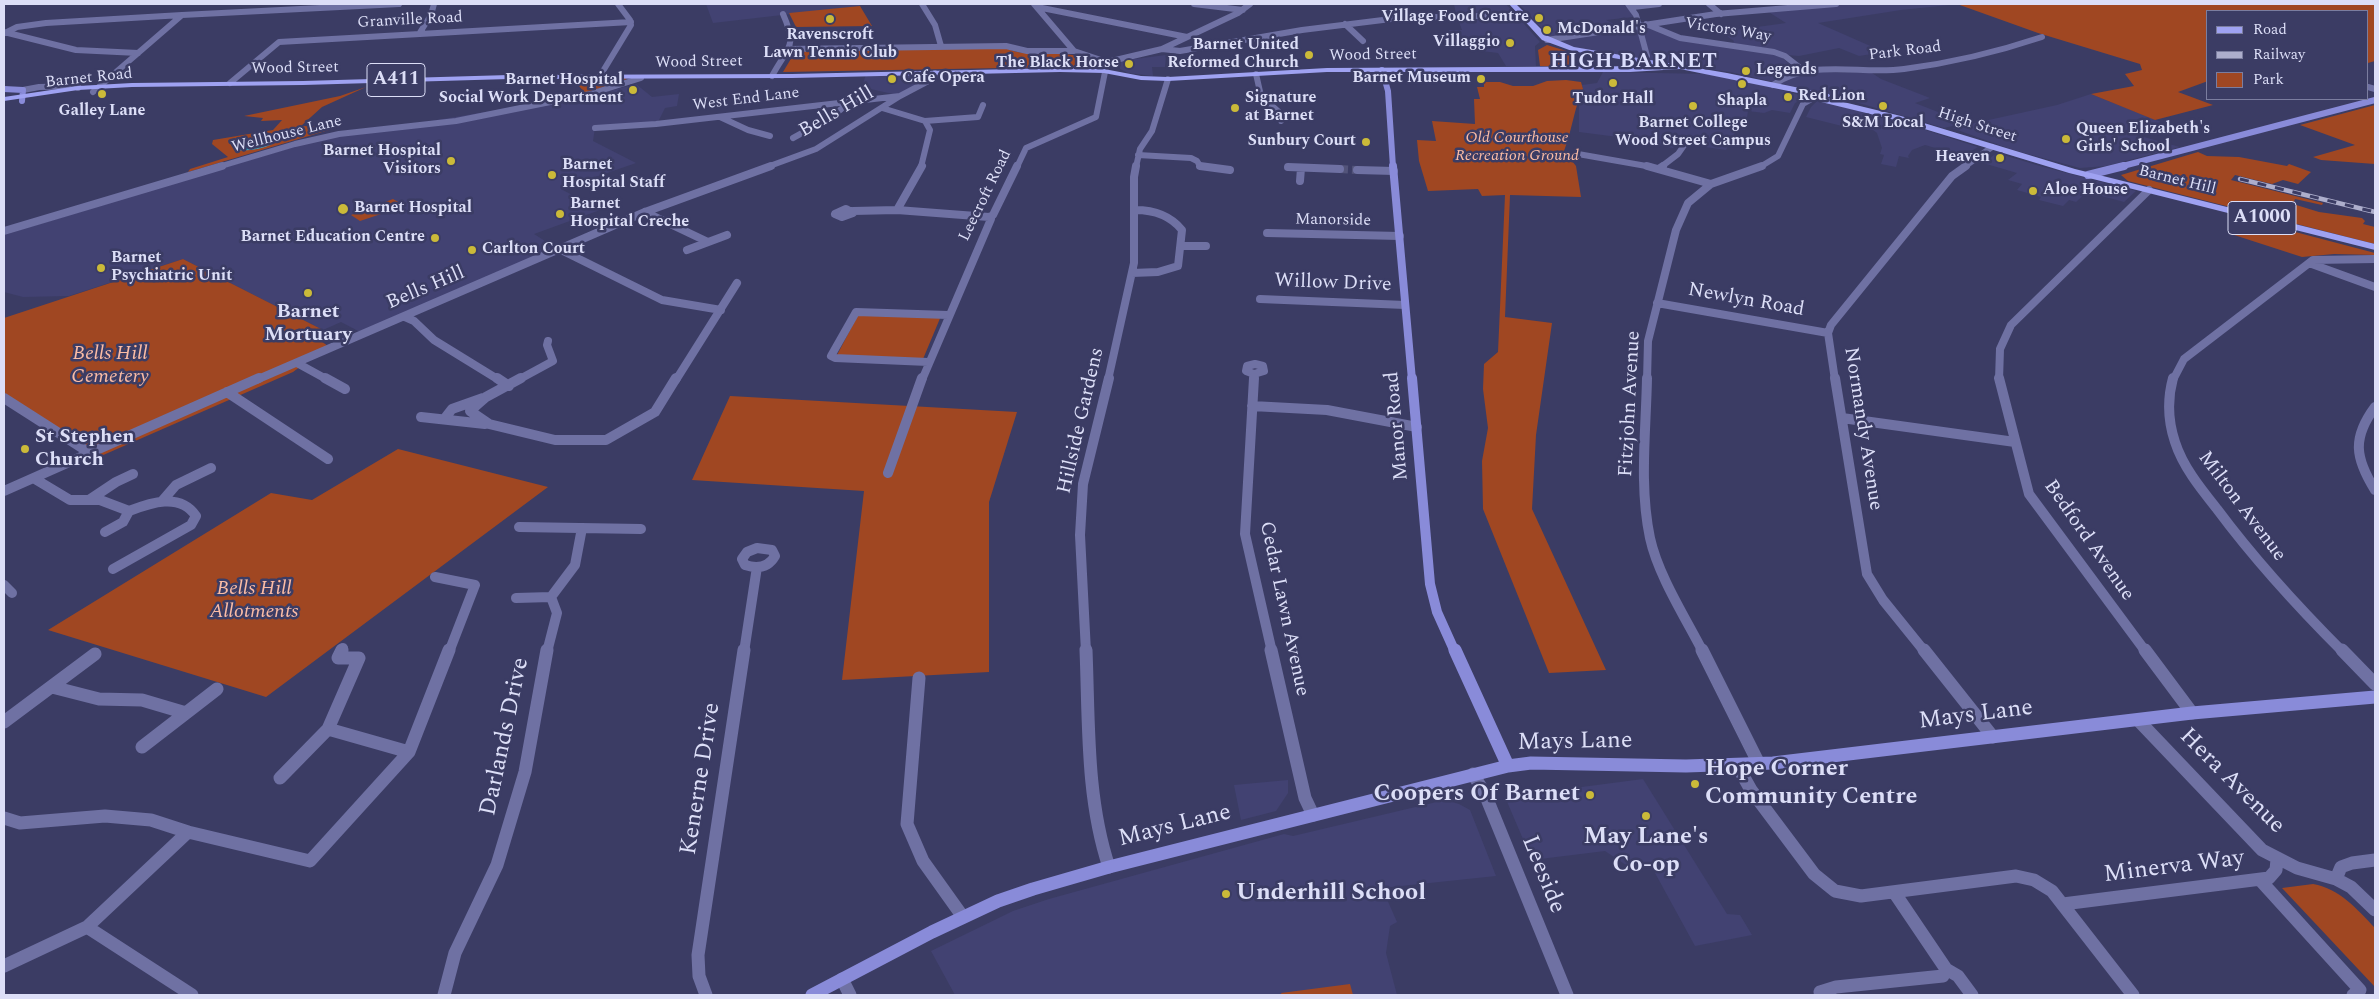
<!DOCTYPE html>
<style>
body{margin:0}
#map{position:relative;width:2379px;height:999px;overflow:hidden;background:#3b3c64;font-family:Spectral,serif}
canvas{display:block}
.frame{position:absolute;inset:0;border:5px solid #dcdef7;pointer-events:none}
.legend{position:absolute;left:2206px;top:10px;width:162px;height:90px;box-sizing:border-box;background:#3b3c64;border:1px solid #7b7d9f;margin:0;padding:6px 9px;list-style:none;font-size:15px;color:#dcdef7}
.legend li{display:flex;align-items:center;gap:10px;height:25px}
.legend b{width:25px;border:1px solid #7b7d9f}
</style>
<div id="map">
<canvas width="2379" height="999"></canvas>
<div class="frame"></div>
<ul class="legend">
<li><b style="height:6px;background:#9fa2f2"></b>Road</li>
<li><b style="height:6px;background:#adaecc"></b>Railway</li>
<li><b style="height:14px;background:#a04722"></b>Park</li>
</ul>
</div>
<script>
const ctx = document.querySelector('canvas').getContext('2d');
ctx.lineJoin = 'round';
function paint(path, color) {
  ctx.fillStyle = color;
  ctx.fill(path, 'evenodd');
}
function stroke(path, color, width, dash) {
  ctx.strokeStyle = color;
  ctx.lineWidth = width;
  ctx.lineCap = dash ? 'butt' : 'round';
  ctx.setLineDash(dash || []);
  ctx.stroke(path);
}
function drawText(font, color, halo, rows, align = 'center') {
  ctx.font = font + ' Spectral,serif';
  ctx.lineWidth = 5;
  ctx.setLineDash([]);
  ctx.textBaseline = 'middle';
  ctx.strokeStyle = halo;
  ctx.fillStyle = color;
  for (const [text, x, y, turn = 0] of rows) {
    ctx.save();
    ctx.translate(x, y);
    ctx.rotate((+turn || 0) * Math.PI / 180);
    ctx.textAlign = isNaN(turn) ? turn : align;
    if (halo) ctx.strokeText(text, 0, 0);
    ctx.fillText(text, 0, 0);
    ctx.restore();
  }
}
const built = new Path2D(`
 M706,4h152l2,2 -147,17z
 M1454,4h52l9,10h-59z
 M1519,4h104l8,7 2,6 -27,3 12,6 31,2 22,9 87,13 23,7 21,17 14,-2 56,1 9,6 49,19 -15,5 23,9 6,-1 25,11 -25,6 -109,-32 -105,-24 -123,-18 -43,-9 -11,-8 -4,-1z
 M1821,4h138l-58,6 -83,13 66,29 -25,4 -20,-8 -40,8 -11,-1 -21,-7 -34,-5 1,-2 -13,-9 65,-9 -22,-14z
 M1517,16l23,26 -5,4 1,20h-30l-8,-13 -40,-5 7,-12 -17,-1 1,-5h13l-5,-13z
 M1166,55l-1,12h-13l1,9 -25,-3 -8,-4 -1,-8z
 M1603,72l104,2 51,10 49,13 -12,6 -5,10 -18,-3 -8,3 -16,-2 -3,19 -8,-1 -11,21 -49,-7 -4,5 -29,-5 -3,-3 -62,-8v-35l4,-8 -1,-4 15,-2z
 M935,73l-3,4 -35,18 -35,-8 4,-13z
 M636,84l16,13 27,-3 -2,12 -12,2 -7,14 -63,6 -2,13 43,22 -75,26 39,21 -66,24 22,14 -196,84 -19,-10 -18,8 -140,-71 -114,37 -46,1 -19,-5v-57l292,-89 44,-10 266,-44z
 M2091,94l70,28 -39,9 58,16 -74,19 -26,2 -67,-18 -61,-22 105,-23z
 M1818,100l95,26 65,21 -15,9 -38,-11 -13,5 -4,6 1,2 -10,-2 -3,11 -15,-3 3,-9 -4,-1 2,-6 -5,-15 -4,-3 -23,-2 -44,-11 5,-10z
 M1997,153l43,13 96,25 -12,11 -37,-10 -11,10 -7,-2 -6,6 -24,-6 2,-3 -24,-7 5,-6 -14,-4 9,-7 -34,-10z
 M1643,779l84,135 13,1 12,20 -57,11 -46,-84 -23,3 -21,-14 -73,9 -27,-63z
 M1288,780v13l-12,18 -35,9 -7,-35z
 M1445,800l14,4 11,6 26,66 -114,12 15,34 -7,4 -4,27 11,42h-442l-24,-44 82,-40 36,-12 235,-65 9,2z`);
const green = new Path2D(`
 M1957,4h418v57l-7,2v-52h-160v70l-30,11 35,13 -58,15 -64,-26 43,-8 -9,-12 17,-4 -2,-6 -102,-31z
 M860,6l12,20 -76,1 -7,-14z
 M1547,45l26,8 -3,8 5,6 -35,-1 -2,-16z
 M1006,48c27,13 63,-3 89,16l-4,2 -33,1 -275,5 12,-20 7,-1z
 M624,78l3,1 -42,14 -6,-7 -2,-7z
 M1566,80l15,2 2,7c-9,19 -11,42 -19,62l12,15 5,31 -71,-2 -5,122 47,6 -16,112 -4,74 74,161 -57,3 -66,-164 -1,-48 6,-33 -5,-39 1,-25 14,-12 7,-157 -23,1 -4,-7 -50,2 -9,-30 -2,-21 19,1 -4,-20 43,3 -1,-25h6l-3,-12h7v-5h16l13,4h20l14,-5z
 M366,87l-44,20 -21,19 38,1 -151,45 2,-3 38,-12 -16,-13 1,-4 60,-10 9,-10 -21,1 2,-3 -19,-2 96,-20z
 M2375,105v59l-54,-4 -8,-3 42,-12 -55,-20z
 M2198,152l9,4 32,1 48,9 2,-2 22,8 -13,12 -15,-4 -11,4 -37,-9 -4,5 92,23 -1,2 -27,-6 -2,5 26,8 43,6 3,3 -2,3 12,3v17l-247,-63 -7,-6z
 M393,199l12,7 -45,15 -9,-6z
 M2246,219l129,34v2l-41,-1 -32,3 -71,-23z
 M183,259l140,71 -11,5 16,11 -35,26 -192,84 -97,-62v-76z
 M858,315l83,1 -18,43 -86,-4z
 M730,396l287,16 -28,90v170l-147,8 22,-189 -172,-11z
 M398,449l150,38 -282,210 -218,-67 223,-137 41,7z
 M2313,884c27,5 44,25 62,44v59l-93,-99z
 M1350,984l3,11h-71l-1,-2z`);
const water = new Path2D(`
 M288,132c-14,14 -29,18 -49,18l-4,-7z`);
const streetTunnel = new Path2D(`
 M1340,169l17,1`);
const streetFar3 = new Path2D(`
 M922,4l13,21 6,21
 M1034,4l40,47 33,11
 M1194,4l49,6
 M1628,4l8,11 11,41
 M1709,4l12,10
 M1037,7l150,30
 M1633,7l26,-3
 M1345,24l18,17
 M1646,24l34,14 94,14 11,4 18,14
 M4,32l72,18 62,3
 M5,33l12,-6 29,-4 136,-8
 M419,34l12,-19 3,-11
 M1547,40l169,-26 120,-10
 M789,49l217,-3 21,5h47
 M1162,49l18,2 122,-21 97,-12 123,-3
 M1107,62l55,-13 76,-36 12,-9
 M1256,74l5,22 18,16 2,9
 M600,76l31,-51 -1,-5 -12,-16
 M772,76c16,-30 26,-28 11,-62
 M230,83l49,-41 352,-20
 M1773,85c38,-27 87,-10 131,-16 47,-6 93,-17 138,-32
 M2368,87l7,2
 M23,90l16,-3 39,-1v2
 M93,92l89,-77 217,-11
 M882,108l43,13 5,9 -9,37
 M720,117l28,13 22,6
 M925,121l53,-4 5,-12
 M595,128l61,-4 244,-28
 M793,138l38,-21 13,-10 -1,-5
 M1578,154l74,13
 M1138,155l53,3 6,3 3,5 7,1
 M218,167l77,-23 44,-10 117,-13 134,-27 51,-16
 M767,167l49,-18 84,-53 34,-18 1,-5
 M1017,167l9,-19 70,-31 11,-55
 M1136,167l4,-18 12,-18 16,-52
 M1661,167l17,-13 7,-10
 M1760,167l18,-11 25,-52 14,-8
 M1964,167l28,-20`);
const streetFar2 = new Path2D(`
 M922,166l-25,44 92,7
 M1200,166l30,4
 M1647,166l64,18
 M1288,167l52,2
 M1660,168l3,-2
 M1357,170l37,1
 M1300,181l1,-13
 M846,209l7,4 -11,4 -7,-3z
 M853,211l44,-1
 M645,212l63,30
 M4,231l218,-65
 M1267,233l133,3
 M1181,246h25
 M559,249l103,51 59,10
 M687,250l40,-15
 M2309,263l66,24
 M1132,273l26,-1 20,-6 4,-36c-12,-15 -28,-20 -47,-20
 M1260,299l145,6
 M1657,303l171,30
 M405,317l9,4 20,19 65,40
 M928,362l-93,-4 -4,-2 25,-44 92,3
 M297,363l31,17
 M1255,364l8,2 1,5 -10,3 -8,-3 1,-5z
 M256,380l389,-168 126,-46
 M518,380l35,-19 -6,-16 1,-4
 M676,380l61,-97
 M922,380l69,-161 -2,-2 4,-2 24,-49
 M1108,380l26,-117v-86l2,-11
 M1254,380v-6
 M1647,380l1,-39 28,-111 12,-27 23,-19 51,-18
 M1835,380l-7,-47 3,-8 121,-149 14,-10
 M1999,380l1,-31 11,-24 138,-135
 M2173,380l11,-21 129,-99 62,-1`);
const streetFar1 = new Path2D(`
 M325,378l20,11
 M497,378l12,8
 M521,378l-35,19 -16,14 19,13 66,16h51l49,-28 21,-34
 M1254,378l-9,156 27,118
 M1647,378c-1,53 -8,108 3,160 8,37 35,79 53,114
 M1835,378l32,196 16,26 42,52
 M1999,378l30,116 117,158
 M2173,378c-6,22 -5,43 2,64 8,25 26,47 42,67 38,51 81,98 126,143
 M227,392l101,67
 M4,398l86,55
 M1252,406l75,4 90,17
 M2375,407c-23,31 -20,51 0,83
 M421,417l64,7
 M445,418l7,-9 31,-11
 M1842,418l173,24
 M888,473l34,-95
 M35,479l35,21h30l29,11 -6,11 -18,10
 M4,491l255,-113
 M89,500l27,-18 17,-8
 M163,500l13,-15 35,-17
 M519,527l122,2
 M757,548l15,2 3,6c-7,12 -18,13 -30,9l-3,-6 5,-7z
 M113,569l78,-44 5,-9c-16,-24 -46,-13 -67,-5
 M435,577l40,8 -26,67
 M4,585l8,8
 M516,598l35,-1
 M341,652l2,-4
 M547,652l10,-39 -6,-16 24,-32 7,-37
 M744,652l13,-85
 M1086,652l-6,-117 3,-51 26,-106`);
const street = new Path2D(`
 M1086,650c3,72 0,148 23,217
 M1271,650l34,148 8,17
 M1702,650l57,114
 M1924,650l69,87
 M2145,650l47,63
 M2342,650l33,34
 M919,678l-12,146 16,37 40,56
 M52,687l47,12 43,1 44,13 31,-24
 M2138,720l124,130 35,18 39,11 15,8 24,23
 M4,722l91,-68
 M328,729l81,23
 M142,747l44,-34
 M1737,765l14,25 63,84 21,17 26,5 155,-20 18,4 18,11 81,104
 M1473,774l12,20 82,201
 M280,778l48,-49 31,-71h-21l4,-8
 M4,818l16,5 85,-7 46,4 37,12 122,29 99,-109 40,-102
 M2336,879l5,-12 11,-4 23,-3
 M2260,880l100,110 -7,5
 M1894,892l52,77 12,7 14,19
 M2063,904l206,-26 7,-8 1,-11
 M87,927l105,68
 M4,966l83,-39 101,-95
 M842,979l8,16
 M444,995l11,-42 42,-88 28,-93 22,-122
 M706,995l-7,-19 -1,-21 46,-305
 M1822,995l-2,-3 16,-5 107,-11 3,-7`);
const secondaryFar3 = new Path2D(`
 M1382,70l6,21 5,76
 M4,89l19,1 -1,11
 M2119,167l256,-67`);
const secondaryFar2 = new Path2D(`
 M1393,166l19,214
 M2088,175l36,-9`);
const secondaryFar1 = new Path2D(`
 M1412,378l18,206 7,28 18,40`);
const secondary = new Path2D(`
 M1455,650l53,116
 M812,995l120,-63 66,-31 35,-12 76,-22 399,-101 23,-3 155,3 87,-3 419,-50 183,-16`);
const primary = new Path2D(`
 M1509,4h7l32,32 26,11 153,26 102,21 1,2 -3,2 74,18 174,53 300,75v6l-306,-77 -174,-53 -74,-18 -8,-6 -133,-27 -50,3h-303l-159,9 -27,-1 -37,-7 -44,-1 -268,6 -283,1 -206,6 -171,2 -54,3 -74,11v-4l74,-11 54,-3 171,-2 206,-6 283,-1 268,-6 44,1 37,7 27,1 159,-9 333,-2 -88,-15 -30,-11z`);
const rail = new Path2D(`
 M2240,179l135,33`);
const markers = [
 [1539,18,5,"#cbba39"],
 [830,19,5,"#cbba39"],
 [1547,30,5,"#cbba39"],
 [1510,43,5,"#cbba39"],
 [1309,55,5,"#cbba39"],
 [1129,64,5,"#cbba39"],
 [1746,71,5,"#cbba39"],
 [892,79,5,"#cbba39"],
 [1481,79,5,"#cbba39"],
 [1613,83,5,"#cbba39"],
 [1742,84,5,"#cbba39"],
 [633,90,5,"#cbba39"],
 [102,94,5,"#cbba39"],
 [1788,97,5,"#cbba39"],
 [1693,106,5,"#cbba39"],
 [1883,106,5,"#cbba39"],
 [1235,108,5,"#cbba39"],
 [2066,139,5,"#cbba39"],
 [1366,142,5,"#cbba39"],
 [2000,158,5,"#cbba39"],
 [451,161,5,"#cbba39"],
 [552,175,5,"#cbba39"],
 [2033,191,5,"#cbba39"],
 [343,209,6,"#cbba39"],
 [560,214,5,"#cbba39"],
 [435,238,5,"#cbba39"],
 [472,250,5,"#cbba39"],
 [101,268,5,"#cbba39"],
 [308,293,5,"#cbba39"],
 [25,449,5,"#cbba39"],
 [1695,784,5,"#cbba39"],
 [1590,795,5,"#cbba39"],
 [1646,816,5,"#cbba39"],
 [1226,894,5,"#cbba39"]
];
const farPoinames = [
 ["Village Food Centre",1529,18,"right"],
 ["McDonald's",1557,30],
 ["Ravenscroft",830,36,"center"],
 ["Lawn Tennis Club",830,54,"center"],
 ["Villaggio",1500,43,"right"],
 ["Barnet United",1299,46,"right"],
 ["Reformed Church",1299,64,"right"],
 ["The Black Horse",1119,64,"right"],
 ["Legends",1756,71],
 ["Cafe Opera",902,79],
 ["Barnet Museum",1471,79,"right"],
 ["Barnet Hospital",623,81,"right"],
 ["Social Work Department",623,99,"right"],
 ["Red Lion",1798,97],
 ["Signature",1245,99],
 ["at Barnet",1245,117],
 ["Tudor Hall",1613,100,"center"],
 ["Shapla",1742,102,"center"],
 ["Galley Lane",102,112,"center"],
 ["Barnet College",1693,124,"center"],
 ["Wood Street Campus",1693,142,"center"],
 ["S&M Local",1883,124,"center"],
 ["Queen Elizabeth's",2076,130],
 ["Girls' School",2076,148],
 ["Sunbury Court",1356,142,"right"],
 ["Barnet Hospital",441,152,"right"],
 ["Visitors",441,170,"right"],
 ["Heaven",1990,158,"right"],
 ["Barnet",562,166],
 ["Hospital Staff",562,184],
 ["Aloe House",2043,191],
 ["Barnet",570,205],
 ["Hospital Creche",570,223],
 ["Barnet Hospital",354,209],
 ["Barnet Education Centre",425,238,"right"],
 ["Carlton Court",482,250],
 ["Barnet",111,259],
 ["Psychiatric Unit",111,277]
];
const farStreetnames = [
 ["Granville Road",410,21,-3],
 ["Victors Way",1728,31,9],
 ["Park Road",1905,52,-7],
 ["Wood Street",1373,56,-1],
 ["Wood Street",699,63,-1],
 ["Wood Street",295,69,-1],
 ["Barnet Road",89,79,-6],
 ["West End Lane",746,100,-7],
 ["High Street",1977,126,18],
 ["Wellhouse Lane",287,135,-14],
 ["Barnet Hill",2177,181,14],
 ["Leecroft Road",986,196,-64],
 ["Manorside",1333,221,1]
];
const farParknames = [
 ["Old Courthouse",1517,139],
 ["Recreation Ground",1517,157]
];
const shields = [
 [396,80,58],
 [2262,218,68]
];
const shieldNames = [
 ["A411",396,80],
 ["A1000",2262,218]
];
const streetNames = [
 ["Bells Hill",837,113,-30],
 ["Willow Drive",1333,284,2],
 ["Bells Hill",426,289,-23],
 ["Newlyn Road",1746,301,10],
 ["Fitzjohn Avenue",1631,404,-87],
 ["Hillside Gardens",1082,421,-77],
 ["Manor Road",1398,426,-95],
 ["Normandy Avenue",1862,429,81],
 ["Milton Avenue",2241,507,53],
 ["Bedford Avenue",2088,541,55],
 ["Cedar Lawn Avenue",1283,609,78]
];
const poiNames = [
 ["Barnet",308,313],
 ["Mortuary",308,336],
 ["St Stephen",35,438,"left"],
 ["Church",35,461,"left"]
];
const parkNames = [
 ["Bells Hill",110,355],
 ["Cemetery",110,378],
 ["Bells Hill",254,590],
 ["Allotments",254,613]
];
const farDistrictnames = [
 ["HIGH BARNET",1634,63]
];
const nearStreetnames = [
 ["Mays Lane",1976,716,-7],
 ["Darlands Drive",506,737,-78],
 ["Mays Lane",1575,743,-1],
 ["Kenerne Drive",702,779,-81],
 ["Hera Avenue",2231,782,45],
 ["Mays Lane",1175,827,-14],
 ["Minerva Way",2174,868,-7],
 ["Leeside",1542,875,68]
];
const nearPoinames = [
 ["Hope Corner",1705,770],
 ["Community Centre",1705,798],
 ["Coopers Of Barnet",1580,795,"right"],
 ["May Lane's",1646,838,"center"],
 ["Co-op",1646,866,"center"],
 ["Underhill School",1236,894]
];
paint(built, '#424272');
paint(green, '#a04722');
paint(water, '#0a82a0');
stroke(water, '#499eba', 1);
stroke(streetTunnel, '#53547a', 8, [8, 4]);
stroke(streetFar3, '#6f71a3', 6);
stroke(streetFar2, '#6f71a3', 8);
stroke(streetFar1, '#6f71a3', 10);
stroke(street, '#6f71a3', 13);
stroke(secondaryFar3, '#898bd9', 6);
stroke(secondaryFar2, '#898bd9', 8);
stroke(secondaryFar1, '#898bd9', 10);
stroke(secondary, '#898bd9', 13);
paint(primary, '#9fa2f2');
stroke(rail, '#adaecc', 4.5);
stroke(rail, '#3b3c64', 3, [9]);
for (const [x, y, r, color] of markers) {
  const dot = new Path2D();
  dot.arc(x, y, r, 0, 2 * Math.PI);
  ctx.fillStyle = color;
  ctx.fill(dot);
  stroke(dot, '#3b3c64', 2);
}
drawText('bold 16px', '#dcdef7', '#3b3c64', farPoinames, 'left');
drawText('16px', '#dcdef7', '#3b3c64', farStreetnames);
drawText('italic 16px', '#fbbca5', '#3b3c64', farParknames);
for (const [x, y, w] of shields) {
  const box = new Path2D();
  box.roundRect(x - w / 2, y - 16.5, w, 33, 4);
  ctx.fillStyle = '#3b3c64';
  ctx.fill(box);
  stroke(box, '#dcdef7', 1);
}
drawText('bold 19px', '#dcdef7', null, shieldNames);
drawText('20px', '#dcdef7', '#3b3c64', streetNames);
drawText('bold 20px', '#dcdef7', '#3b3c64', poiNames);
drawText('italic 20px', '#fbbca5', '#3b3c64', parkNames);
ctx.letterSpacing = '1px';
drawText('bold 21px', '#dbdefc', '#3b3c64', farDistrictnames);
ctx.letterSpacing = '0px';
drawText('24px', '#dcdef7', '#3b3c64', nearStreetnames);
drawText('bold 24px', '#dcdef7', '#3b3c64', nearPoinames, 'left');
</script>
